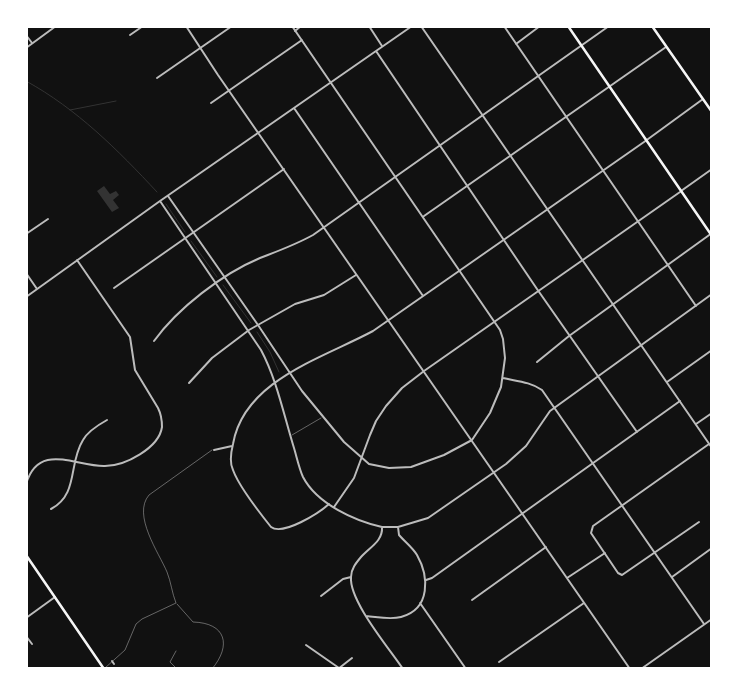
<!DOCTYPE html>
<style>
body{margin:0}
#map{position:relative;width:738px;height:695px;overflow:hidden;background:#111;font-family:"Fira Sans",sans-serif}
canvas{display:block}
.frame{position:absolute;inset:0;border:28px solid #fff;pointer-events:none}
</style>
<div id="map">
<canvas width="738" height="695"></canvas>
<div class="frame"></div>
</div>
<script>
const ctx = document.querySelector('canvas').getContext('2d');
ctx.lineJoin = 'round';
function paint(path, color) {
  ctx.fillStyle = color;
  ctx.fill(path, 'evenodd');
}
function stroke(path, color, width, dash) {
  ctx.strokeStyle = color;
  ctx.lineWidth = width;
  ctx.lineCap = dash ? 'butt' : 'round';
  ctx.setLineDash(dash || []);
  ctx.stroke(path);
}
const water = new Path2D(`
 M104,186l6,8 6,-3 3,4 -6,5 6,8 -7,4 -15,-21z`);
const stream = new Path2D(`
 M26,81c51,28 92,69 131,111
 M70,110l46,-9
 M166,204l19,28
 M191,241l26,36
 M223,285l28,38
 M257,332l13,20 9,20`);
const service = new Path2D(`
 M292,435l29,-17
 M177,604l16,18c33,1 39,23 19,47
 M176,651l-6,11 7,7
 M105,668l20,-18 11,-26 6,-5 34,-16c-4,-10 -5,-21 -9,-31 -8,-19 -35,-57 -18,-77l63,-45`);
const minor = new Path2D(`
 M186,26l32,49 412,594
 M369,26l13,20
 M504,26l192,280
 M295,31l6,-5
 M26,35l6,8
 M130,35l13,-9
 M516,44l24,-18
 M376,51l161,238 100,143
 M157,78l75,-52
 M211,103l91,-63
 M294,108l129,188
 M168,196l90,129 44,66 42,51 25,22 20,4 22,-1 33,-12 28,-15 18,-27 11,-26 4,-29 -2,-19 -3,-9 -208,-304
 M160,201l101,149c16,30 23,66 33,98 3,10 5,20 9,29 14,27 52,44 79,50
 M424,216l242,-169
 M26,234l22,-15
 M26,273l11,16
 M114,288l170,-119
 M26,297l134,-96 252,-175
 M154,341c24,-33 68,-67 106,-83 18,-7 35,-13 53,-23l296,-209
 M537,362l32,-26 143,-103
 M503,378c13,3 28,4 39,12l162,234
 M667,382l45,-32
 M189,383l23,-25 37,-28 46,-26 29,-9 32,-20
 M696,424l16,-11
 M214,450l18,-4
 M26,484c13,-43 50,-17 79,-18 20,0 54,-18 57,-39 0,-7 -1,-13 -4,-19l-23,-38 -5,-33 -53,-77
 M329,504c-10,9 -46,32 -58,23 -12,-15 -32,-40 -38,-57 -4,-8 -2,-18 0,-26 11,-64 90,-86 140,-113l271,-189 59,-43
 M334,507l20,-29 16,-43 6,-14 10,-15 16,-18 22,-17 256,-179
 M51,509c28,-15 17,-45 32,-69 5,-9 15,-15 24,-20
 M699,522l-77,53 -4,-2 -27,-40 2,-7 116,-82
 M672,577l40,-29
 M567,578l38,-25
 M426,580l6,-2 248,-177
 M321,596l22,-17 8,-2
 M472,600l74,-53
 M420,603l46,66
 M366,616c12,1 24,4 35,1 30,-8 28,-41 16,-62 -5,-8 -12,-13 -18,-20l-1,-8
 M26,618l29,-21
 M26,636l6,8
 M306,645l33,23
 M112,661l2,3
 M499,662l85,-59
 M338,669l14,-11
 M403,669c-14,-21 -54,-68 -52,-92 0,-8 5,-14 10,-20 9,-10 22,-16 21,-30h16l30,-9 78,-54 20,-18 24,-35 162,-117`);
const tertiary = new Path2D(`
 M421,26l291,422
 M26,48l30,-22
 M681,191l31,-22
 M641,669l71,-50`);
const secondary = new Path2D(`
 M26,555l78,114`);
const primary = new Path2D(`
 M568,26l144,210
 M652,26l60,86`);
paint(water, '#333');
stroke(stream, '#333', 1);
stroke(service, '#bcbcbc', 0.5);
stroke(minor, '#bcbcbc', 2);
stroke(tertiary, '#bcbcbc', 2);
stroke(secondary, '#f5f5f5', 2.5);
stroke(primary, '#f5f5f5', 2.5);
</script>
